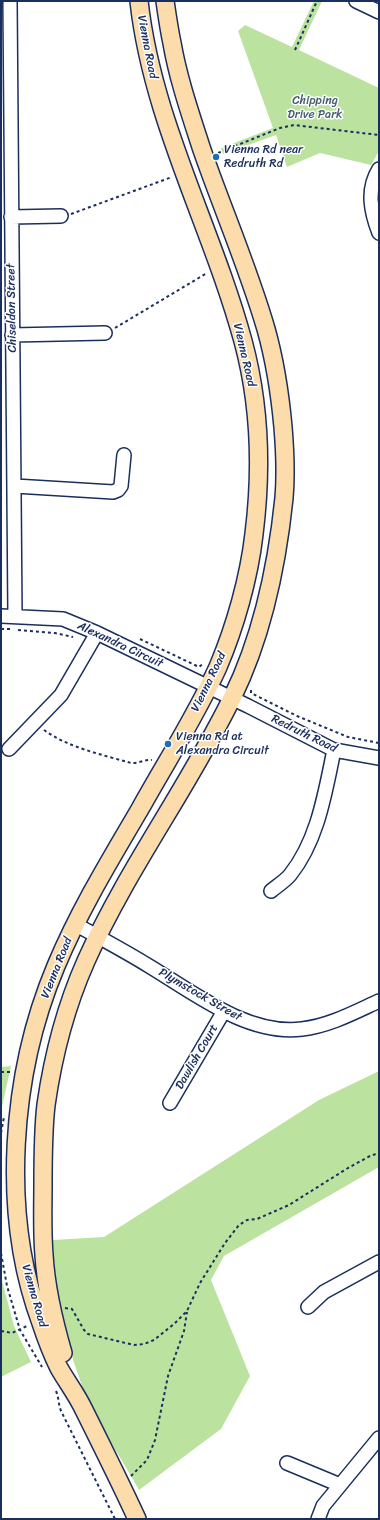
<!DOCTYPE html>
<style>
body{margin:0}
#map{position:relative;width:380px;height:1520px;overflow:hidden;background:#fff;font-family:Sriracha,sans-serif}
canvas{display:block}
.frame{position:absolute;inset:0;border:2px solid #1b2f5e;pointer-events:none}
</style>
<div id="map">
<canvas width="380" height="1520"></canvas>
<div class="frame"></div>
</div>
<script>
const ctx = document.querySelector('canvas').getContext('2d');
ctx.lineJoin = 'round';
function paint(path, color) {
  ctx.fillStyle = color;
  ctx.fill(path, 'evenodd');
}
function stroke(path, color, width, dash) {
  ctx.strokeStyle = color;
  ctx.lineWidth = width;
  ctx.lineCap = dash ? 'butt' : 'round';
  ctx.setLineDash(dash || []);
  ctx.stroke(path);
}
function drawText(font, color, halo, rows, align = 'center') {
  ctx.font = font + ' Sriracha,sans-serif';
  ctx.lineWidth = 3;
  ctx.setLineDash([]);
  ctx.textBaseline = 'middle';
  ctx.strokeStyle = halo;
  ctx.fillStyle = color;
  for (const [text, x, y, turn = 0] of rows) {
    ctx.save();
    ctx.translate(x, y);
    ctx.rotate((+turn || 0) * Math.PI / 180);
    ctx.textAlign = isNaN(turn) ? turn : align;
    if (halo) ctx.strokeText(text, 0, 0);
    ctx.fillText(text, 0, 0);
    ctx.restore();
  }
}
const green = new Path2D(`
 M314,1h8l-23,49 80,38v63l-8,14 -51,-12 -33,14 -11,-32 -53,19 -2,-6 52,-20 -35,-97 7,-6 47,22z
 M11,1066l-10,45v-44z
 M379,1071v96l-155,89 -13,24 39,96 -29,53 -82,61c-15,-27 -33,-54 -47,-82 -23,-46 -38,-117 -39,-168l51,-3 215,-137z
 M1,1277l13,49 17,36 -30,15z`);
const path = new Path2D(`
 M295,50l22,-49
 M218,153l62,-25 14,-3 85,10
 M71,214l101,-37
 M115,328l92,-55
 M1,629h12
 M18,630l37,3 18,4
 M140,639l59,28 5,-4
 M251,690v3l46,23 51,21 31,6
 M44,730c23,17 59,25 87,33 7,1 14,-4 21,-3
 M1,1072h10
 M1,1133l3,-16
 M1,1253l6,33 13,44 22,37
 M65,1308l7,1 12,21 4,4 46,11 10,-1 10,-4 20,-16 13,-13 13,-28 25,-40 14,-18 8,-5 10,-1 32,-14 59,-37 22,-12 9,-3
 M1,1331l11,2 17,-8
 M56,1391c3,7 2,12 5,20l54,108
 M131,1476l16,-16 8,-20 13,-64 16,-45 3,-19`);
const minor = new Path2D(`
 M10,1l5,615
 M356,1l23,11
 M379,169c-13,21 -8,43 0,64
 M11,217l50,-1
 M12,335l93,-2
 M15,486l98,6 5,-2 3,-4 3,-31
 M1,616l62,3 34,14 151,73 86,44 45,8
 M9,749l52,-54 36,-62
 M271,891c6,-5 14,-10 19,-16 28,-35 35,-82 44,-125
 M75,924c25,14 50,27 74,42 45,27 99,70 153,63 27,-3 53,-17 77,-28
 M170,1103l54,-92
 M308,1307l16,-15 55,-30
 M287,1463l53,22
 M318,1519l5,-13 56,-68`);
const major = new Path2D(`
 M63,1353c-9,-31 -17,-65 -19,-98 -2,-24 -1,-48 -1,-71 0,-27 0,-53 3,-79 7,-49 20,-99 40,-144 41,-92 102,-173 146,-263 30,-61 45,-132 52,-200 2,-23 1,-47 -1,-71 -3,-33 -8,-66 -17,-98 -18,-62 -44,-121 -65,-182 -11,-34 -23,-69 -29,-104 -3,-14 -5,-28 -7,-42
 M137,1519c-17,-37 -35,-73 -53,-109 -7,-15 -17,-28 -25,-42 -7,-14 -13,-30 -18,-45 -41,-110 -30,-250 15,-357 23,-55 54,-106 84,-157 26,-47 56,-93 78,-142 17,-40 31,-89 36,-133 8,-64 6,-130 -11,-193 -31,-114 -91,-221 -104,-340`);
const markers = [
 [216,157,4,"#1f6fb2"],
 [168,744,4,"#1f6fb2"]
];
const streetNames = [
 ["Vienna Road",147,47,79],
 ["Chiseldon Street",12,308,-91],
 ["Vienna Road",244,355,77],
 ["Alexandra Circuit",120,645,25],
 ["Vienna Road",209,682,-64],
 ["Redruth Road",304,734,26],
 ["Vienna Road",57,968,-68],
 ["Plymstock Street",200,995,30],
 ["Dawlish Court",197,1057,-60],
 ["Vienna Road",34,1296,74]
];
const parkNames = [
 ["Chipping",315,101],
 ["Drive Park",315,115]
];
const poiNames = [
 ["Vienna Rd near",224,150],
 ["Redruth Rd",224,164],
 ["Vienna Rd at",176,737],
 ["Alexandra Circuit",176,751]
];
paint(green, '#bbe39f');
stroke(minor, '#1b2f5e', 16);
stroke(major, '#1b2f5e', 20);
stroke(path, '#1b2f5e', 2, [3, 3]);
stroke(minor, '#fff', 13);
stroke(major, '#fddcac', 17);
for (const [x, y, r, color] of markers) {
  const dot = new Path2D();
  dot.arc(x, y, r, 0, 2 * Math.PI);
  ctx.fillStyle = color;
  ctx.fill(dot);
  stroke(dot, '#fff', 1.5);
}
drawText('12px', '#1b2f5e', '#fff', streetNames);
drawText('12px', '#435c6e', '#fff', parkNames);
drawText('12px', '#1b2f5e', '#fff', poiNames, 'left');
</script>
